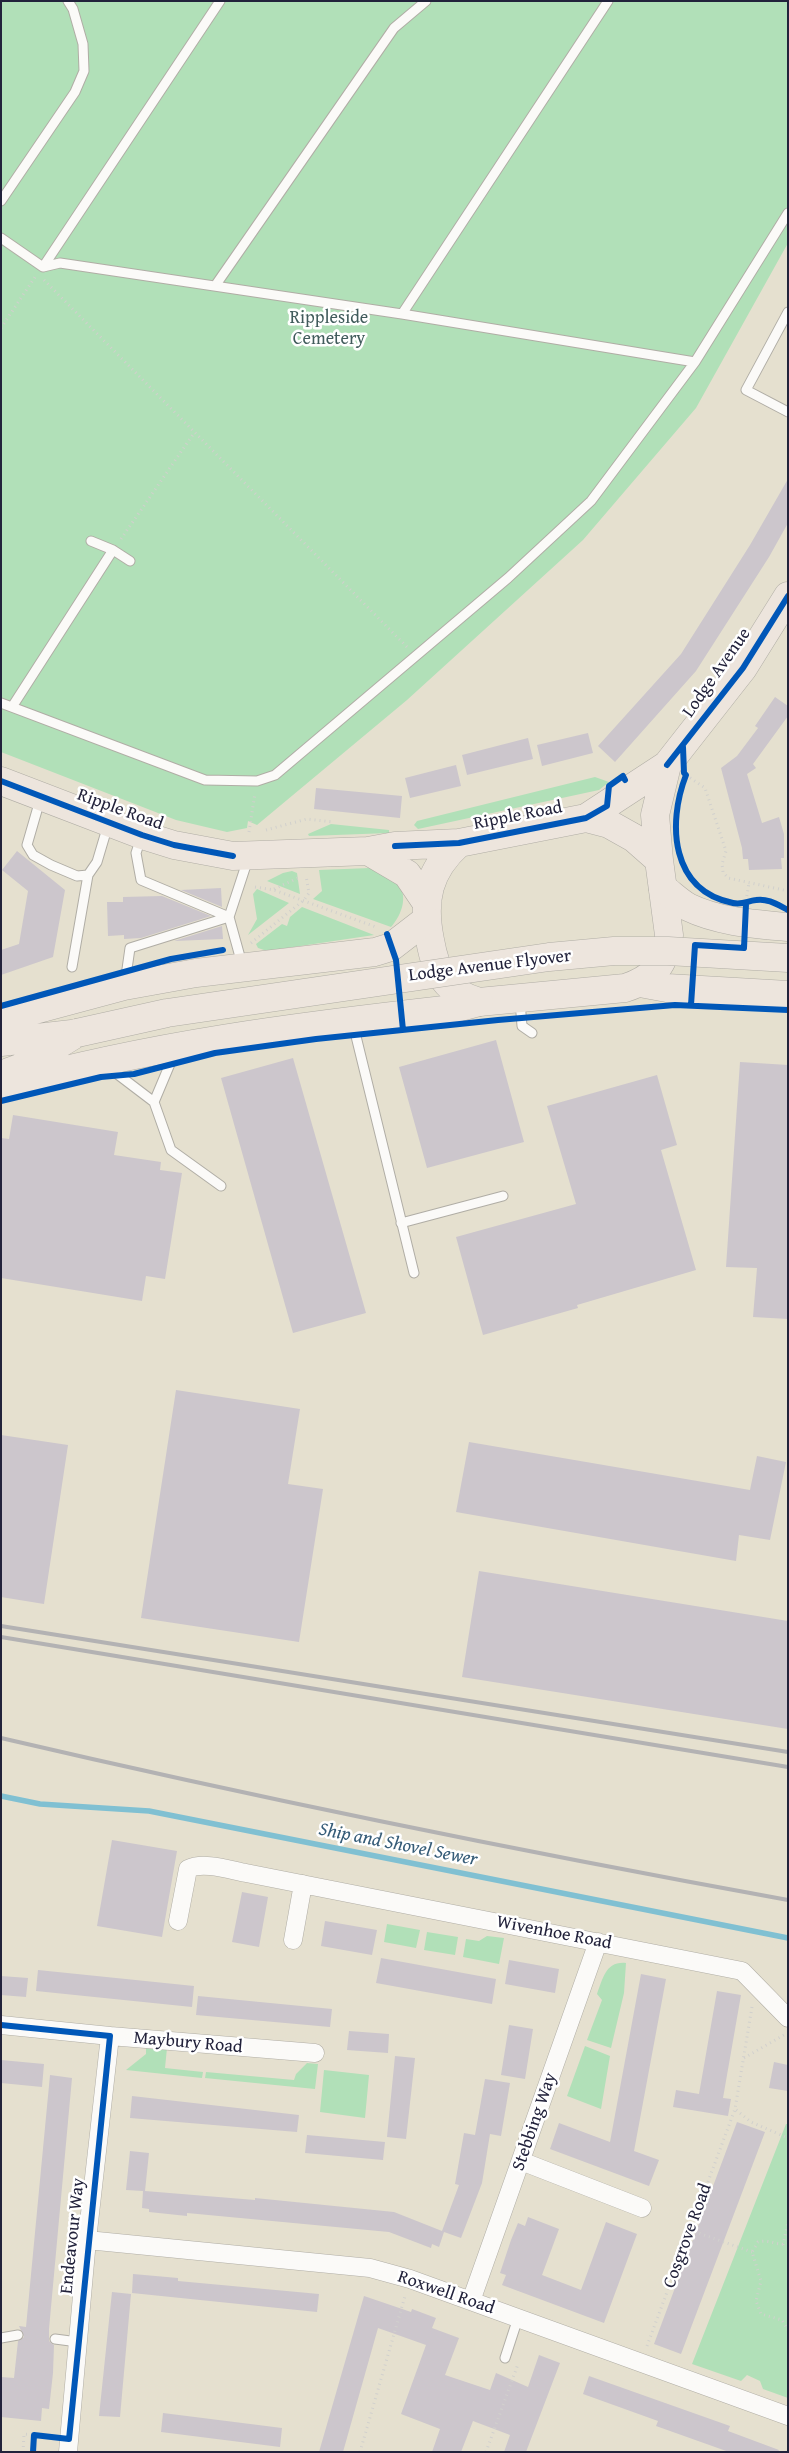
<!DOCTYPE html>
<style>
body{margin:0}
#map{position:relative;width:789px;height:2453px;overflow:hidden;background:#e5e0cf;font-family:"Gentium Book Plus",serif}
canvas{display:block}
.frame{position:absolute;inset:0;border:2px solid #22223b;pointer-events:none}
</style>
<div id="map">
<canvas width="789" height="2453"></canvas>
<div class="frame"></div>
</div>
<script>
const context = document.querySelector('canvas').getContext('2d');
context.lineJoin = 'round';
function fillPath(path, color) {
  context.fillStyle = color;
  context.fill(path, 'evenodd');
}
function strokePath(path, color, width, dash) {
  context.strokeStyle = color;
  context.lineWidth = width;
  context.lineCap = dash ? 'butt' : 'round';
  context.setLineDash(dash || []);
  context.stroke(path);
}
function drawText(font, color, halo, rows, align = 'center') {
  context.font = font + ' "Gentium Book Plus",serif';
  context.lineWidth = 5;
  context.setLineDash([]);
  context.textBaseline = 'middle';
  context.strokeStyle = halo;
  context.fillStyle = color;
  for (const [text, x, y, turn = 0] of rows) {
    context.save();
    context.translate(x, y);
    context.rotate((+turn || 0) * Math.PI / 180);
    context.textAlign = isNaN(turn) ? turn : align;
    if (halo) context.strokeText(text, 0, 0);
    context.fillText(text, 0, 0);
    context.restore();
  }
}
fillPath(new Path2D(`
 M1,1H788V243L696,408L583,540L407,700L257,825L248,821L247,828L227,832L176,820L1,752Z
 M595,777L609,782L599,790L418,829L414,825L417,821Z
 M331,824L389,830V833L309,836L308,834Z
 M370,868C377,872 388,875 395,881C410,893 402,915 391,927L313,899L322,891L319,870Z
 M292,871L297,873L300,894L267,881L283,873Z
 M257,889L289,903L248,935L257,919L253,894Z
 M302,907L374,935L267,951L258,948L256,944L282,924L287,926L290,917Z
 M387,1924L420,1930L416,1948L384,1942Z
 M427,1932L458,1937L455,1955L424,1950Z
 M487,1936L504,1938L499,1964L463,1957L466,1939L479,1941Z
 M626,1963L624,1993L611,2048L587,2040L602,2000L597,1994C603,1978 606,1961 626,1963Z
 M146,2046L167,2048L165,2068L203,2072L202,2078L126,2070L146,2054Z
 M585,2046L610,2056L601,2109L567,2096Z
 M307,2063L318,2064L315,2089L205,2078L206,2072L294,2080L296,2074Z
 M324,2070L369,2075L365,2118L320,2112Z
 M786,2124H788V2398L763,2389L760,2381L747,2375L741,2381L692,2364Z`), '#b1e0b8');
strokePath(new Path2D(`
 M1,1796L40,1804L149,1811L788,1938`), '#80c0d2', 5.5);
fillPath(new Path2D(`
 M788,479V523L769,557L696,671L615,762L598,746L681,654L750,545Z
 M775,697L788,706V716L753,764L756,768L747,774L762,823L779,817L784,834V858H781L782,869L749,870L748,859H743L742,848L721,768L737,756L758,728L755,726Z
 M588,733L593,753L542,766L537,745Z
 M528,738L533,759L467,775L462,755Z
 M456,765L461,786L410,798L405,778Z
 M316,788L402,796L400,818L314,809Z
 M17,851L65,890L53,957L1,975V950L19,944L28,891L2,870Z
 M221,888L222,907L181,890Z
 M162,896L211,916L141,938L124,939V935L108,936L107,902H123V897Z
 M222,926L223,939L174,941Z
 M496,1040L524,1142L427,1168L399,1067Z
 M293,1058L366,1313L293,1333L221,1078Z
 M740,1062L788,1065V1319L753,1317L757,1268L726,1267Z
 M657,1075L677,1145L661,1150L696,1270L577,1305L578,1308L483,1335L456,1237L576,1204L547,1106Z
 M13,1115L118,1132L114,1155L161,1162L160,1170L182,1173L165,1279L146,1276L142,1301L1,1278V1138L9,1139Z
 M176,1390L300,1409L288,1484L323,1489L299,1642L141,1618Z
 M1,1435L68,1445L44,1604L1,1597Z
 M469,1442L750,1490L757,1456L786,1462L770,1540L739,1535L736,1561L456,1512Z
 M479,1571L788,1621V1729L462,1677Z
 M112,1840L177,1851L162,1937L97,1926Z
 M242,1892L268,1897L259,1947L232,1942Z
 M325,1921L377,1930L372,1955L321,1946Z
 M381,1958L496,1979L492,2004L376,1983Z
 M509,1960L559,1969L555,1993L505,1984Z
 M38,1970L194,1986L192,2007L36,1991Z
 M641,1974L666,1979L634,2151L659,2160L649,2186L550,2149L559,2123L610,2142Z
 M1,1976L28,1978L26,1997L1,1995Z
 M717,1991L741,1995L723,2098L731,2099L728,2116L673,2107L676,2090L699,2094Z
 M198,1996L332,2009L330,2027L196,2015Z
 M509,2025L533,2029L525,2079L501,2075Z
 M349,2031L389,2034L388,2053L347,2050Z
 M395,2056L415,2058L406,2139L387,2137Z
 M1,2060L44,2064L42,2087L1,2083Z
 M774,2062L788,2065V2091L769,2088Z
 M50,2075L72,2078L49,2329V2341L54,2345L53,2373L49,2409L42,2408L41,2421L1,2417V2377L14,2378L18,2341L24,2337L19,2326L26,2327Z
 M485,2079L510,2083L501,2136L490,2134L482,2183L461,2238L444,2232L439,2247L432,2244L431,2248L389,2232L187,2213V2216L149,2212V2209L142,2208L143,2191L126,2190L130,2151L149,2153L145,2191L255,2200V2198L394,2212L442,2231L459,2185L455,2184L464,2133L475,2135Z
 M132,2096L299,2115L297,2132L130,2118Z
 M737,2122L765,2132L681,2354L654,2344Z
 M307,2135L385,2142L383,2160L305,2153Z
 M528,2217L559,2229L542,2275L581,2290L606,2222L637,2234L604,2323L502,2285L506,2275L500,2273L511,2240L518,2223L525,2226Z
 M133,2274L178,2278V2281L319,2294L317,2312L132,2293Z
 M112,2292L131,2294L120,2417L99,2416Z
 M364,2296L411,2312L412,2309L436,2318L432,2328L459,2338L445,2375L490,2390L496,2373L528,2387L539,2355L560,2363L526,2452H504L510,2435L473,2421L461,2452H432L440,2429L401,2414L426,2345L378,2328L343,2452H319Z
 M589,2376L730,2426L728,2431L779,2450L778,2452H729L656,2426L658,2421L583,2394Z
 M163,2413L282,2428L280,2447L161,2432Z`), '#ccc6cc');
const lane = new Path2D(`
 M1,201L75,92L84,71L83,44L73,9L68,1
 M1,238L43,267L60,263L402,314L695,362
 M43,267L220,1
 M215,286L394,28L426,1
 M788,312L746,390L788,412
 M402,314L608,1
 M91,541L113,550L130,561
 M1,703L205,780L257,781L275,775L508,578L591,501L695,362L788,213
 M12,707L113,550
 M40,800L27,845L33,855L51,865L77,876L88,875L97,862L108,825
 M141,838L136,853L141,880L229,917
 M242,964L229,917L248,859
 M72,967L88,875
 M125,983L130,948L229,917
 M520,1001L522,1026L532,1033
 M353,1024L414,1273
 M108,1067L154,1102L175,1052
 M154,1102L171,1150L221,1186
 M401,1223L503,1196
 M1,2338L18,2335
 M55,2339L78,2342
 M505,2358L518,2318`);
const street = new Path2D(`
 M178,1921L188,1869C203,1861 230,1870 246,1873L742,1971L788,2018
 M293,1940L303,1884
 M1,2025L110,2036L315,2053
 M521,2161L642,2208
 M87,2240L370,2268L410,2279L788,2416
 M471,2301L598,1942
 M68,2452L87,2240L110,2036`);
const primary = new Path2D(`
 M1,781L142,835L174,845L233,856L368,851L395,846L459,843L586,818L609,824L634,838L659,860
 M586,818L667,765L743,668L788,596
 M459,843C428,871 422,900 430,940C436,974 446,992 479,1002L625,988C653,979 665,965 669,935L659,860L655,815L667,765
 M368,851L407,874L426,902`);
const highway = new Path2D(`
 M663,888C671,894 679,902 688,907C719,922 754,924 788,927
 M640,983L667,988L788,995
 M1,1019L124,986L196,973L375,952L391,947L426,920
 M1,1042L72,1034
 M9,1072L20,1068L77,1033
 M1,1087C149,1045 301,1026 453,1009L479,1002`);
strokePath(lane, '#b0ada5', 11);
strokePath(street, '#b0ada5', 19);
strokePath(primary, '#b0ada5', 29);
strokePath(highway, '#b0ada5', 29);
strokePath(new Path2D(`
 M44,280L407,647
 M1,328L35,277
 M121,539L194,433
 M686,775L705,788L726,851L722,864L723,872L728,878L788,891
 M266,830L307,819L333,822
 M249,832L255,793
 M255,887L274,890L376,927
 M274,889L298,878
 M746,901L749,883
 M251,943L304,900L309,893L306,876
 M752,2007L735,2109L751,2122L788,2138
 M744,2058L784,2035
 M690,2230L752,2252
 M788,2244C777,2246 770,2239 758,2242L752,2252L761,2281L756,2301L761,2314L782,2320L788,2330
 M783,2245L788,2222
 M647,2346L735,2109
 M23,2452L24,2434L34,2435
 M360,2452L405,2296
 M486,2452L518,2364`), '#d1d0cd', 3, [1, 4]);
strokePath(lane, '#fbfaf8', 9);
strokePath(street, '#fbfaf8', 18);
strokePath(primary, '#ede5dd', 28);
strokePath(highway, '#ede5dd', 28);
strokePath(new Path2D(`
 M1,1626L788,1752
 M1,1637L788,1767
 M1,1738C262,1799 524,1852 788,1900`), '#b3b2b3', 4);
const highwayBridge = new Path2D(`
 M77,1033L167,1013L549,957L614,951H668L788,958`);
strokePath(highwayBridge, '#b0ada5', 29, []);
strokePath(highwayBridge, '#ede5dd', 28);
strokePath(new Path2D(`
 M683,747L684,773L686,775C667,824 671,891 733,903C743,905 747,901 756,900C768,898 778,905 788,910
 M667,765L743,668L788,596
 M1,781L142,835L174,845L233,856
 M395,846L459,843L586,818L607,806L609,786L623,776L625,780
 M387,934L396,960L403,1030
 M691,1005L695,945L744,948L746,904
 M1,1006L171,959L223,950
 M1,1101L101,1077L134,1074L215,1053L316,1039L498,1020L675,1005L788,1010
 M1,2025L110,2036L69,2439L34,2435L33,2452`), '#0057b8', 6);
drawText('18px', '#405b5b', '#fff', [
 ["Rippleside",329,318],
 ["Cemetery",329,339]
]);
drawText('18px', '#22223b', '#fff', [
 ["Lodge Avenue",717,673,-55],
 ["Ripple Road",120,810,20],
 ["Ripple Road",518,816,-11],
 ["Lodge Avenue Flyover",490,966,-7],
 ["Wivenhoe Road",554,1933,11],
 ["Maybury Road",188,2043,5],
 ["Stebbing Way",535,2122,-71],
 ["Endeavour Way",73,2236,-84],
 ["Cosgrove Road",688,2236,-70],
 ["Roxwell Road",446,2293,19]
]);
drawText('italic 19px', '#365c78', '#fff', [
 ["Ship and Shovel Sewer",398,1845,11]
]);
</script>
